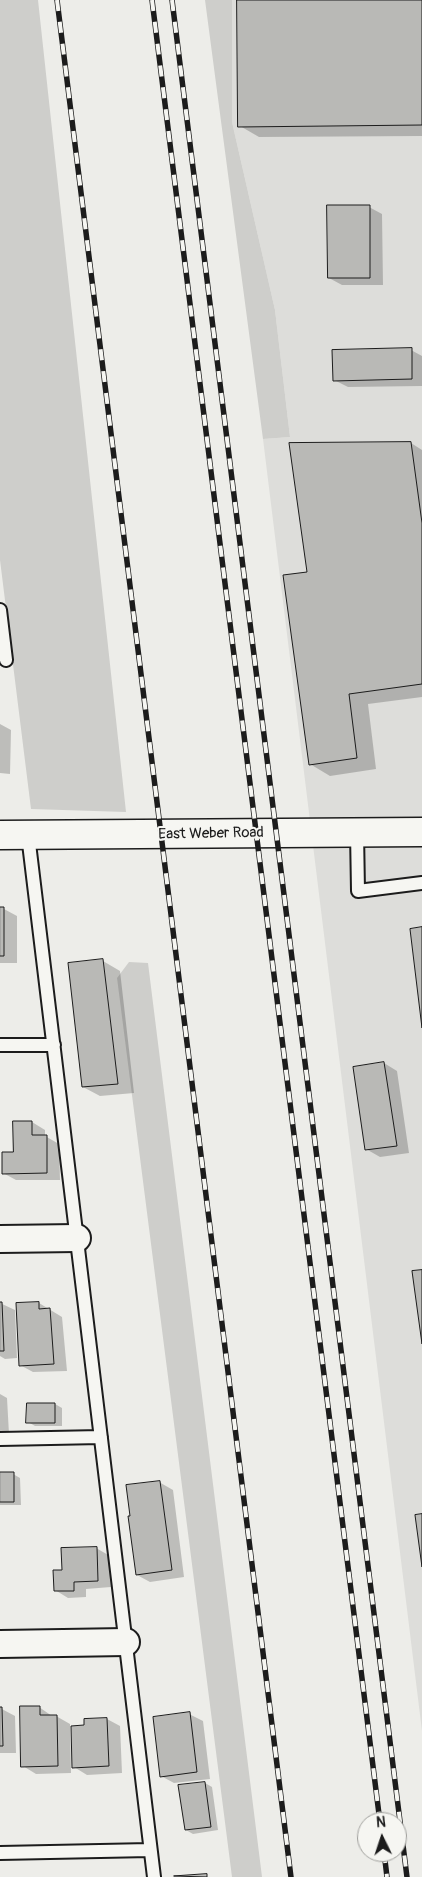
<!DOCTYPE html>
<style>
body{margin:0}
#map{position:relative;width:422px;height:1877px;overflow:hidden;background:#edede9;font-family:Pangolin,sans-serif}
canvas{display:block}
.north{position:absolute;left:357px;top:1812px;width:50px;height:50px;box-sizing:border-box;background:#f6f6f2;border:1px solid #9f9f9c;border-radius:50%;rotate:356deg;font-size:14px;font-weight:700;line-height:20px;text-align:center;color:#1c1c1c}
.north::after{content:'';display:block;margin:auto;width:18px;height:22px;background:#1c1c1c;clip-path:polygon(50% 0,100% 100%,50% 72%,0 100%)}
</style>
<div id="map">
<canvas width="422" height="1877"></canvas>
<div class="north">N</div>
</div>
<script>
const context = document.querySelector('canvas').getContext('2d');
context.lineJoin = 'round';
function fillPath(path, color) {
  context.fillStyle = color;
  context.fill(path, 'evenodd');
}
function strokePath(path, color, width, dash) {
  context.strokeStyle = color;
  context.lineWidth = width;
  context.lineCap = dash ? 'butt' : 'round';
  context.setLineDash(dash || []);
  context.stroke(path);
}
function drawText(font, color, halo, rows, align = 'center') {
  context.font = font + ' Pangolin,sans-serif';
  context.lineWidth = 4;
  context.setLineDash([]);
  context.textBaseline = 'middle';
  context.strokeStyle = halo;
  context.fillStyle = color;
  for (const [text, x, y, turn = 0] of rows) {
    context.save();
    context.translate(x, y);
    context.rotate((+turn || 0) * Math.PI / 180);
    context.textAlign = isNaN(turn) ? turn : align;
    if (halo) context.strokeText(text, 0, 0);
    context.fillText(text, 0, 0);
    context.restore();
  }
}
fillPath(new Path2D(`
 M232,0H422V1731L263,439L290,437L275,310L232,122Z`), '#ddddda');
fillPath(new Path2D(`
 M0,0H38L126,812L31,809L0,560Z
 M205,0H232V122L275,310L290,437L263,439Z
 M129,962L148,963L262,1877H232L117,978Z`), '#cececb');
fillPath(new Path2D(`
 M238,0H422V136L259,137L240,126Z
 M369,207L382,214L383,285H342L329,278Z
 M411,350L422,356V386L348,387L334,380Z
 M411,443L422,450V697L368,704L376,769L330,776L310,764L308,573Z
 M0,724L11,730L10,774L0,773Z
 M0,909H4L17,916V963H0Z
 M103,961L120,971L134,1093L100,1096L83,1087L70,964Z
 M384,1063L397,1071L409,1153L380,1157L366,1149Z
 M32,1122L45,1130V1136L59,1144L60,1180H16L3,1173Z
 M0,1303L15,1310L17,1358L5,1359L0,1356Z
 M39,1303L62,1317L67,1371L33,1372L20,1365Z
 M0,1394L7,1398L9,1434H0Z
 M28,1404H55L62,1408V1426H35L28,1422Z
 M0,1474H13L20,1478L21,1505H0Z
 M159,1482L173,1490L184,1577L150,1582L137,1575Z
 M96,1548L110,1556L111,1587L86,1589V1597L68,1598L55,1590L64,1571Z
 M39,1707L52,1716H56L70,1724L71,1773L36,1774L23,1766Z
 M0,1708L15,1716L16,1753H0Z
 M189,1714L203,1721L210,1779L174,1783L161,1776Z
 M107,1719L120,1726L122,1773L87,1775L74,1767L85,1727Z
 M205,1783L212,1787L218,1830L193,1834L186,1830Z`), '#0003');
const building = new Path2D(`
 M237,0H422V125L238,127Z
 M327,205H370V278H328Z
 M412,348V379L333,381L332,350Z
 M411,442L422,523V684L349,694L357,758L309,765L283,575L307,572L289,443Z
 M0,907H4V956H0Z
 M422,927V1028L410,929Z
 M103,959L118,1084L82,1087L68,963Z
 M384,1062L397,1146L365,1150L353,1067Z
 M13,1121H32V1135H47V1173L2,1174V1152H13Z
 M422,1270V1344L412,1271Z
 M0,1302H2L4,1351H0Z
 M39,1302V1309L50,1308L54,1364L19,1366L16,1303Z
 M27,1403H55V1423H26Z
 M0,1472H14V1502H0Z
 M160,1481L172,1570L136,1575L128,1516H130L126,1485Z
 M422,1514V1567L415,1515Z
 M97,1547L98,1581L74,1582V1591H54L53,1570H62L61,1548Z
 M20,1706H40V1715H57L58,1766L21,1767Z
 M0,1707H2L3,1746H0Z
 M190,1712L197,1772L160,1777L153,1717Z
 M107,1718L109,1766L72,1768L71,1726L84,1725V1719Z
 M205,1782L211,1827L185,1830L178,1785Z
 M207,1874V1877L174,1876Z`);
fillPath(building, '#b9b9b6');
strokePath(building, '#1c1c1c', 1);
const service = new Path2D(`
 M0,610L6,660
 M357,832L358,891L422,883
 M28,835L154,1877
 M0,1045H54
 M0,1439L101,1437
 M0,1853L150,1850`);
const minor = new Path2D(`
 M0,1239L77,1238
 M0,1644L126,1642`);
const tertiary = new Path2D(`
 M0,835L422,832`);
strokePath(service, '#1c1c1c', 16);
strokePath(minor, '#1c1c1c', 30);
strokePath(tertiary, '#1c1c1c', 31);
strokePath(service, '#f6f6f2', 12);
strokePath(minor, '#f6f6f2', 26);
strokePath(tertiary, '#f6f6f2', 28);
const rail = new Path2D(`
 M57,0L291,1877
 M152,0L380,1822
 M172,0L407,1877
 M384,1852L387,1877`);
strokePath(rail, '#1c1c1c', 5.5);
strokePath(rail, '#f6f6f2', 4, [11]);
drawText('15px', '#1c1c1c', '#f6f6f2', [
 ["East Weber Road",211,834,-1]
]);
</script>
